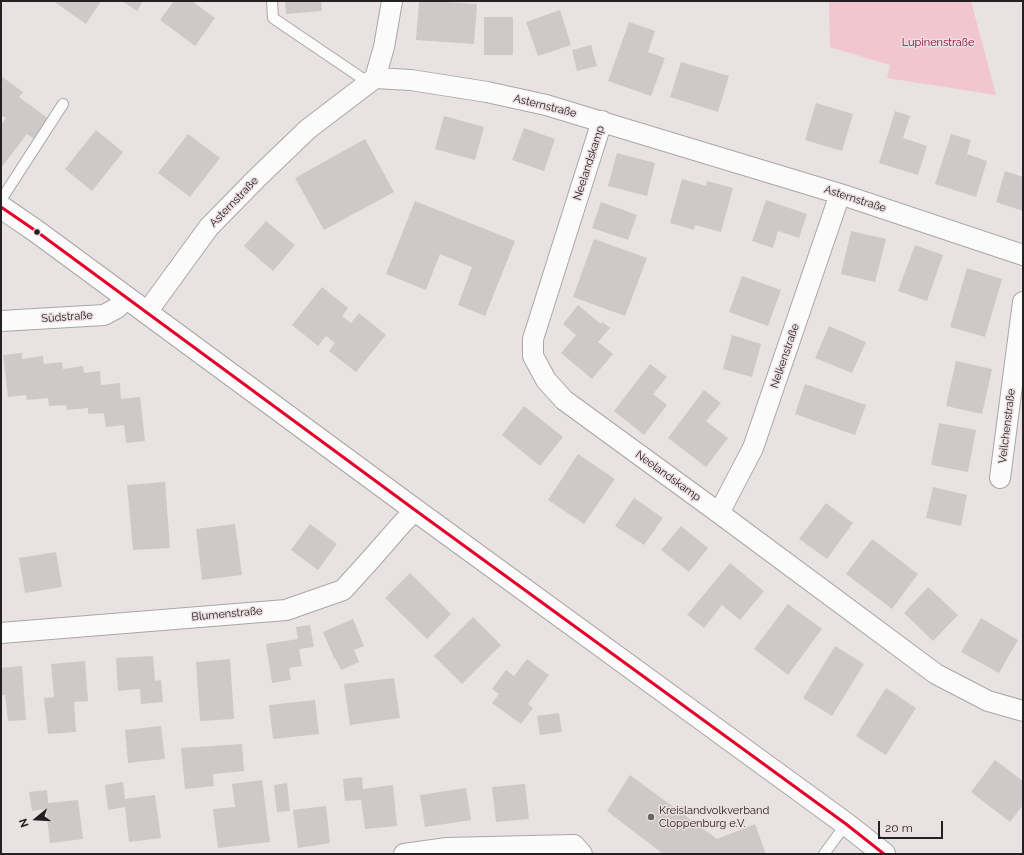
<!DOCTYPE html>
<meta charset="utf-8">
<style>
body{margin:0}
#map{position:relative;width:1024px;height:855px;overflow:hidden;background:#e9e2e3;font-family:Raleway,sans-serif}
canvas{display:block}
.frame{position:absolute;inset:0;border:2px solid #252021;pointer-events:none}
.north{position:absolute;left:16px;top:799px;width:40px;height:40px;-webkit-text-stroke:3px #ecdfe1;paint-order:stroke;rotate:252deg;font-size:11px;font-weight:700;line-height:16px;text-align:center;color:#252021}
.north::after{content:'';display:block;margin:auto;width:14px;height:18px;background:#252021;clip-path:polygon(50% 0,100% 100%,50% 72%,0 100%)}
.scale{position:absolute;left:878px;top:821px;width:65px;height:18px;box-sizing:border-box;border:2px solid #252021;border-top:0;padding-left:5px;font-size:12px;line-height:14px;white-space:nowrap;color:#252021;-webkit-text-stroke:3px #ecdfe1;paint-order:stroke}
</style>
<div id="map">
<canvas width="1024" height="855"></canvas>
<div class="frame"></div>
<div class="north">N</div>
<div class="scale">20 m</div>
</div>
<script>
const context = document.querySelector('canvas').getContext('2d');
context.lineJoin = 'round';
function fillPath(path, color) {
  context.fillStyle = color;
  context.fill(path, 'evenodd');
}
function strokePath(path, color, width, dash) {
  context.strokeStyle = color;
  context.lineWidth = width;
  context.lineCap = dash ? 'butt' : 'round';
  context.setLineDash(dash || []);
  context.stroke(path);
}
function drawText(font, color, halo, rows, align = 'center') {
  context.font = font + ' Raleway,sans-serif';
  context.lineWidth = 3;
  context.setLineDash([]);
  context.textBaseline = 'middle';
  context.strokeStyle = halo;
  context.fillStyle = color;
  for (const [text, x, y, turn = 0] of rows) {
    context.save();
    context.translate(x, y);
    context.rotate((+turn || 0) * Math.PI / 180);
    context.textAlign = isNaN(turn) ? turn : align;
    if (halo) context.strokeText(text, 0, 0);
    context.fillText(text, 0, 0);
    context.restore();
  }
}
fillPath(new Path2D(`
 M829,1H971L996,95L887,78L890,65L830,47Z`), '#f1c6ce');
fillPath(new Path2D(`
 M57,1H101L86,24L56,3Z
 M122,1H143L137,11Z
 M174,1H192L215,18L195,46L160,20Z
 M285,1H321L322,11L286,14Z
 M419,1H434L477,4L474,44L416,40Z
 M560,10L571,45L538,56L526,22Z
 M484,17H513V55H484Z
 M629,22L655,31L648,52L665,58L651,96L608,81Z
 M591,45L597,66L577,71L572,50Z
 M681,62L729,76L718,112L670,97Z
 M1,76L23,92L19,97L49,119L34,139L27,134L1,168V125L6,118L1,115Z
 M816,103L853,114L842,151L805,140Z
 M895,111L910,116L903,138L927,146L918,175L879,163Z
 M444,116L484,127L475,160L435,149Z
 M524,128L555,139L544,171L512,160Z
 M96,130L123,152L92,191L65,169Z
 M188,134L220,158L190,197L158,173Z
 M951,134L971,140L967,154L987,161L976,197L935,184Z
 M365,139L394,192L324,230L295,178Z
 M617,153L655,163L647,196L608,186Z
 M1005,171L1023,177V211L996,202Z
 M682,179L706,186L707,181L733,188L721,232L695,225L694,230L670,223Z
 M766,200L807,214L799,238L778,231L773,248L752,241Z
 M415,201L515,241L485,316L458,305L472,267L440,254L426,290L386,274Z
 M601,202L637,215L628,240L592,228Z
 M266,221L295,245L273,271L244,246Z
 M851,231L886,239L875,282L841,274Z
 M594,239L647,258L625,316L573,297Z
 M915,245L943,255L927,301L898,291Z
 M967,268L1002,279L985,337L950,327Z
 M742,276L781,290L768,326L729,312Z
 M322,287L348,308L342,316L351,323L359,313L386,335L356,372L329,351L335,343L326,336L318,346L292,325Z
 M578,305L601,324L602,322L610,328L598,342L613,354L592,379L561,353L576,335L563,324Z
 M829,326L866,342L852,373L815,358Z
 M732,335L761,344L752,377L723,369Z
 M22,353V359L43,356L44,364L62,362L63,369L83,366L84,373L100,371L101,385L120,383L121,399L140,397L145,441L126,443L124,425L106,427L104,413L88,414V408L67,410L66,405L49,406L48,398L27,400L26,395L8,397L3,355Z
 M956,361L992,369L982,414L946,406Z
 M650,364L667,377L653,394L667,405L644,435L614,411Z
 M805,384L866,405L855,435L795,414Z
 M704,390L721,403L706,421L728,438L706,467L668,438Z
 M524,406L563,437L540,466L502,435Z
 M939,423L976,430L968,472L931,465Z
 M578,454L615,479L584,524L548,500Z
 M165,482L170,548L133,550L127,485Z
 M933,487L967,495L961,526L926,518Z
 M634,498L663,518L644,545L615,526Z
 M826,503L853,523L827,559L799,539Z
 M235,524L242,575L202,580L196,529Z
 M310,524L337,544L318,570L291,550Z
 M681,526L708,548L689,572L661,550Z
 M872,539L918,574L892,609L846,574Z
 M56,552L62,587L25,593L19,558Z
 M730,563L764,591L740,620L722,605L704,628L687,615Z
 M410,573L451,614L427,639L385,598Z
 M928,587L958,615L933,641L904,613Z
 M788,604L822,629L788,675L754,649Z
 M473,617L501,645L462,684L434,656Z
 M981,618L1018,640L999,673L961,652Z
 M353,619L364,646L354,650L359,662L341,670L335,658H334L323,632Z
 M310,625L314,647L299,649L302,666L289,668L291,680L272,683L266,644L298,639L296,627Z
 M835,646L864,664L832,716L803,698Z
 M153,656L155,681L161,680L163,702L141,704L140,689L118,691L116,658Z
 M230,659L234,719L200,721L196,662Z
 M527,659L549,675L528,704L533,708L521,724L492,703L499,694L492,689L506,670L514,676Z
 M85,661L88,701L74,702L76,732L48,734L44,698L54,697L51,664Z
 M22,666L26,720L8,721L5,695H1V668Z
 M394,678L400,718L350,725L344,684Z
 M886,688L916,708L886,755L856,736Z
 M315,700L319,734L273,739L269,705Z
 M559,713L562,732L540,735L537,716Z
 M161,726L165,759L128,763L125,730Z
 M242,744L244,771L213,774L214,786L185,789L181,748Z
 M995,760L1023,781V805L1010,822L971,792Z
 M630,775L717,839L755,824L766,854H663L607,811Z
 M362,777L363,789L393,785L397,826L365,829L361,800L345,801L343,779Z
 M262,780L270,842L218,848L213,809L235,807L232,784Z
 M123,782L125,799L155,795L161,838L129,842L125,807L108,810L105,785Z
 M287,783L290,811L277,812L274,785Z
 M525,784L529,819L496,822L492,787Z
 M466,788L471,820L425,827L420,795Z
 M47,790L48,803L78,800L83,839L50,843L46,809L32,811L29,792Z
 M326,806L330,843L298,848L293,810Z`), '#cec8c9');
const lane = new Path2D(`
 M272,1L273,18L369,83
 M1,200L63,104
 M824,854L846,824`);
const street = new Path2D(`
 M375,78L384,47L392,1
 M602,121L533,339V356L546,380L564,400L719,513L936,674L988,701L1023,711
 M147,312L209,227L258,177L308,129L375,78L411,80L487,92L546,105L840,194L1023,255
 M1,321L104,315L117,308L127,298
 M1000,478L1023,302
 M719,513L753,448L840,194
 M1,633L286,610L343,590L372,558L399,527L415,510
 M404,854L447,848L574,845L582,854`);
const secondary = new Path2D(`
 M1,207L36,231L127,298L415,510L846,824L884,854`);
strokePath(lane, '#aba6a6', 12);
strokePath(street, '#aba6a6', 22);
strokePath(secondary, '#aba6a6', 24);
strokePath(lane, '#fcfbfb', 10);
strokePath(street, '#fcfbfb', 20);
strokePath(secondary, '#fcfbfb', 22);
strokePath(new Path2D(`
 M1,207L36,231L415,510L846,824L884,854`), '#e4002b', 3);
for (const [x, y, r, color] of [
 [37,232,3.5,"#252021"],
 [651,817,4,"#6a6465"]
]) {
  const dot = new Path2D();
  dot.arc(x, y, r, 0, 2 * Math.PI);
  context.fillStyle = color;
  context.fill(dot);
  strokePath(dot, '#ecdfe1', 1.5);
}
drawText('11px', '#83093a', '#ecdfe1', [
 ["Lupinenstraße",938,43]
]);
drawText('11px', '#252021', '#ecdfe1', [
 ["Asternstraße",545,106,14],
 ["Neelandskamp",589,163,-72],
 ["Asternstraße",855,199,18],
 ["Asternstraße",234,202,-46],
 ["Südstraße",67,317,-4],
 ["Nelkenstraße",785,356,-71],
 ["Veilchenstraße",1007,426,-83],
 ["Neelandskamp",668,476,36],
 ["Blumenstraße",227,614,-5]
]);
drawText('11px', '#252021', '#ecdfe1', [
 ["Kreislandvolkverband",659,811],
 ["Cloppenburg e.V.",659,824]
], 'left');
</script>
